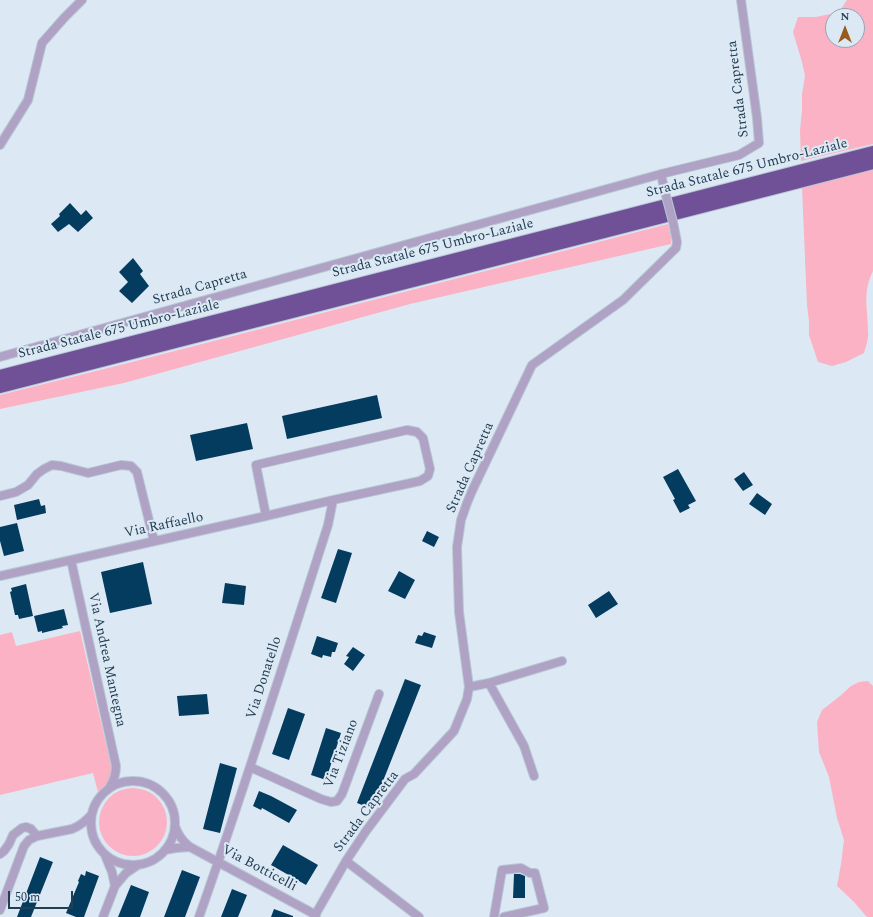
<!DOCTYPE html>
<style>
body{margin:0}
#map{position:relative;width:873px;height:917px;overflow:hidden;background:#dce9f4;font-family:Spectral,serif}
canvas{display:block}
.north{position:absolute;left:825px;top:8px;width:40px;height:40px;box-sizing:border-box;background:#dce9f4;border:1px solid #92a5b4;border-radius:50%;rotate:0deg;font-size:11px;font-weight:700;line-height:16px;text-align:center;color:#223e53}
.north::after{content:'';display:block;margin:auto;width:14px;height:18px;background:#975c1c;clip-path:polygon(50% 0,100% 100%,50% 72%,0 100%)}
.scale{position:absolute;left:8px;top:891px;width:65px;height:18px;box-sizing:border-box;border:2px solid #223e53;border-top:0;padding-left:5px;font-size:12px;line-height:14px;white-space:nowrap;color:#223e53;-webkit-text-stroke:3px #dce9f4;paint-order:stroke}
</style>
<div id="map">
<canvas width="873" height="917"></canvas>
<div class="north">N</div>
<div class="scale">50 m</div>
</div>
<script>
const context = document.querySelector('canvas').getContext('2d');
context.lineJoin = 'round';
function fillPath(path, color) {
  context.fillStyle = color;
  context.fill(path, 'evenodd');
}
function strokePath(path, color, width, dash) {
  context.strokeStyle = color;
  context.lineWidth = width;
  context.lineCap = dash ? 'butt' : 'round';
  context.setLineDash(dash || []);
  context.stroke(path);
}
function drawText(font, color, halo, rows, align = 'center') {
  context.font = font + ' Spectral,serif';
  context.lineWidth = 4;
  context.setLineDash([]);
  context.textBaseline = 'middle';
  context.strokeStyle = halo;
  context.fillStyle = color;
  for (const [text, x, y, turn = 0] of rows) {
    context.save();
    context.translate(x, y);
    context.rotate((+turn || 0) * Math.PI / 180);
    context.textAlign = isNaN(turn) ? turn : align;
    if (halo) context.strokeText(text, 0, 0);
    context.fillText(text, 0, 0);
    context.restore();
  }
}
fillPath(new Path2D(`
 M847,0H873V144L801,161L800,130L802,110V94L805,76L802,62L793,32L798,17H816L839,12ZM833,16H857V40H833Z
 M873,170V271C862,293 868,309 868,331C869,338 866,346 864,353L846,362L832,366L818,362L809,335V321L807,305L802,187Z
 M668,224L671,237V244L410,304L124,383L0,409V395L128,363Z
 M80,631L112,770C112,782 104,784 98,792L93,773L0,795V635L12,632L16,646Z
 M868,681L873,686V917H868L866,916L854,902L837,886L841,864L844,840L837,818L829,777L819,752L817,722L822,710L840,696L851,686L859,682Z
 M99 822a34 34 0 1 1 68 0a34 34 0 1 1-68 0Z`), '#fab2c4');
fillPath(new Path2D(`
 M70,203L81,215L86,210L93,218L78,232L69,224L58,232L51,224L60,216L59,214Z
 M133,258L143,271L140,274L149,286L132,303L119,291L128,282L119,272Z
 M377,395L382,418L287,439L282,416Z
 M247,423L253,449L196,461L190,435Z
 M678,469L696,501L688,505L690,508L680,513L673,500L675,499L663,477Z
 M744,472L753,485L743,491L734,479Z
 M757,493L772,504L765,515L749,504Z
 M39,499L41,506L45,505L46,513L17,520L14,505Z
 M17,523L24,551L4,556L0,541V527Z
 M427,531L439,537L434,547L422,541Z
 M338,549L352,553L336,603L321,598Z
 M143,562L152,604L110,613L101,572Z
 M399,571L415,580L405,599L388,591Z
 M225,583L246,586L244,605L222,603Z
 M26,584L33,616L19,619L18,615H15L10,592L12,591L11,588Z
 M609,591L618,604L596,618L588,605Z
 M64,609L68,625L62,626L63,628L42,633V631L38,632L34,616Z
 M424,632L436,636L432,648L415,643L418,635L422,636Z
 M317,636L338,643L335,652H332L331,657L323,655L322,658L311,654Z
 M353,647L365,655L353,671L344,664L349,657L346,656Z
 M405,679L421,685L372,809L357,803Z
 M207,694L209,714L179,716L177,696Z
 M288,708L305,714L289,760L272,754Z
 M326,728L341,733L326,780L311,775Z
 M220,763L237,768L220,833L203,829Z
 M259,791L271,796L297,810L289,823L262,808L261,810L253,806Z
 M283,845L318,865L306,885L271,865Z
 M40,857L53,862L31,917H17Z
 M182,870L200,877L185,917H164Z
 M86,871L99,876L84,917H76L66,913L79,882L78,881L81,874L85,876Z
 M514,874H520L525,876V898H513Z
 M131,885L149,892L140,917H118Z
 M232,889L247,895L238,917H221Z
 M274,909L293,916V917H271Z`), '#043c5f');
const street = new Path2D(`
 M0,145L28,100L42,43L64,18L82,0
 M664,188L661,174L739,155L759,143L757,118L741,0
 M0,357L227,294L661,174
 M0,496L16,492L28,485L37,474L44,469L52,465L61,466L88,473L121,465L131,466L137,472L154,541
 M71,560L116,766C116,775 114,781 109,788
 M0,576L266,516L333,500L420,481L428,476L430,469L423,438L417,432L407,430L256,465L266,516
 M489,683L524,746L534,776
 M469,687L489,683L562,661
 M250,767L321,799L331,802L337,801L342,794L379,694
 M91 823a42 42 0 1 1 84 0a42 42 0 1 1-84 0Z
 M175,826C178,835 182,841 190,847L316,915
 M165,850L176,848L190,847
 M0,854L4,851L9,844L13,835L22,828L26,827L31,829L37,836
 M105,855L112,872L115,886
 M346,861L419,917
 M0,910L24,846L29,840L37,836L72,829C80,826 86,821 92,814
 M103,917L115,886L126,873L138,865
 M199,917C245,787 286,656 328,525L333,500
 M314,917L346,861L366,831L405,779L414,774L454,731L467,699L469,687L459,612L457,547L461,520L467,503L472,491L532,365L623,300L676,248L677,242L673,222
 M494,917L502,870L521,868L530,873H535L544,908L504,917`);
const highway = new Path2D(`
 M0,376L873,152
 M0,387L873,163`);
strokePath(street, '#b7c7d4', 10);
strokePath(highway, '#b7c7d4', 14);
strokePath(street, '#afa2c4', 8);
strokePath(highway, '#705097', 12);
const streetBridge = new Path2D(`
 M664,188L673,222`);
strokePath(streetBridge, '#b7c7d4', 10, []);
strokePath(streetBridge, '#afa2c4', 8);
drawText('14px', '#223e53', '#dce9f4', [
 ["Strada Capretta",739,89,-97],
 ["Strada Statale 675 Umbro-Laziale",747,169,-14],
 ["Strada Statale 675 Umbro-Laziale",433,249,-14],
 ["Strada Capretta",200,288,-16],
 ["Strada Statale 675 Umbro-Laziale",119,330,-14],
 ["Strada Capretta",471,468,-66],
 ["Via Raffaello",164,526,-12],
 ["Via Andrea Mantegna",106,660,78],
 ["Via Donatello",265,678,-72],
 ["Via Tiziano",342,754,-69],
 ["Strada Capretta",367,812,-53],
 ["Via Botticelli",259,869,28]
]);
</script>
